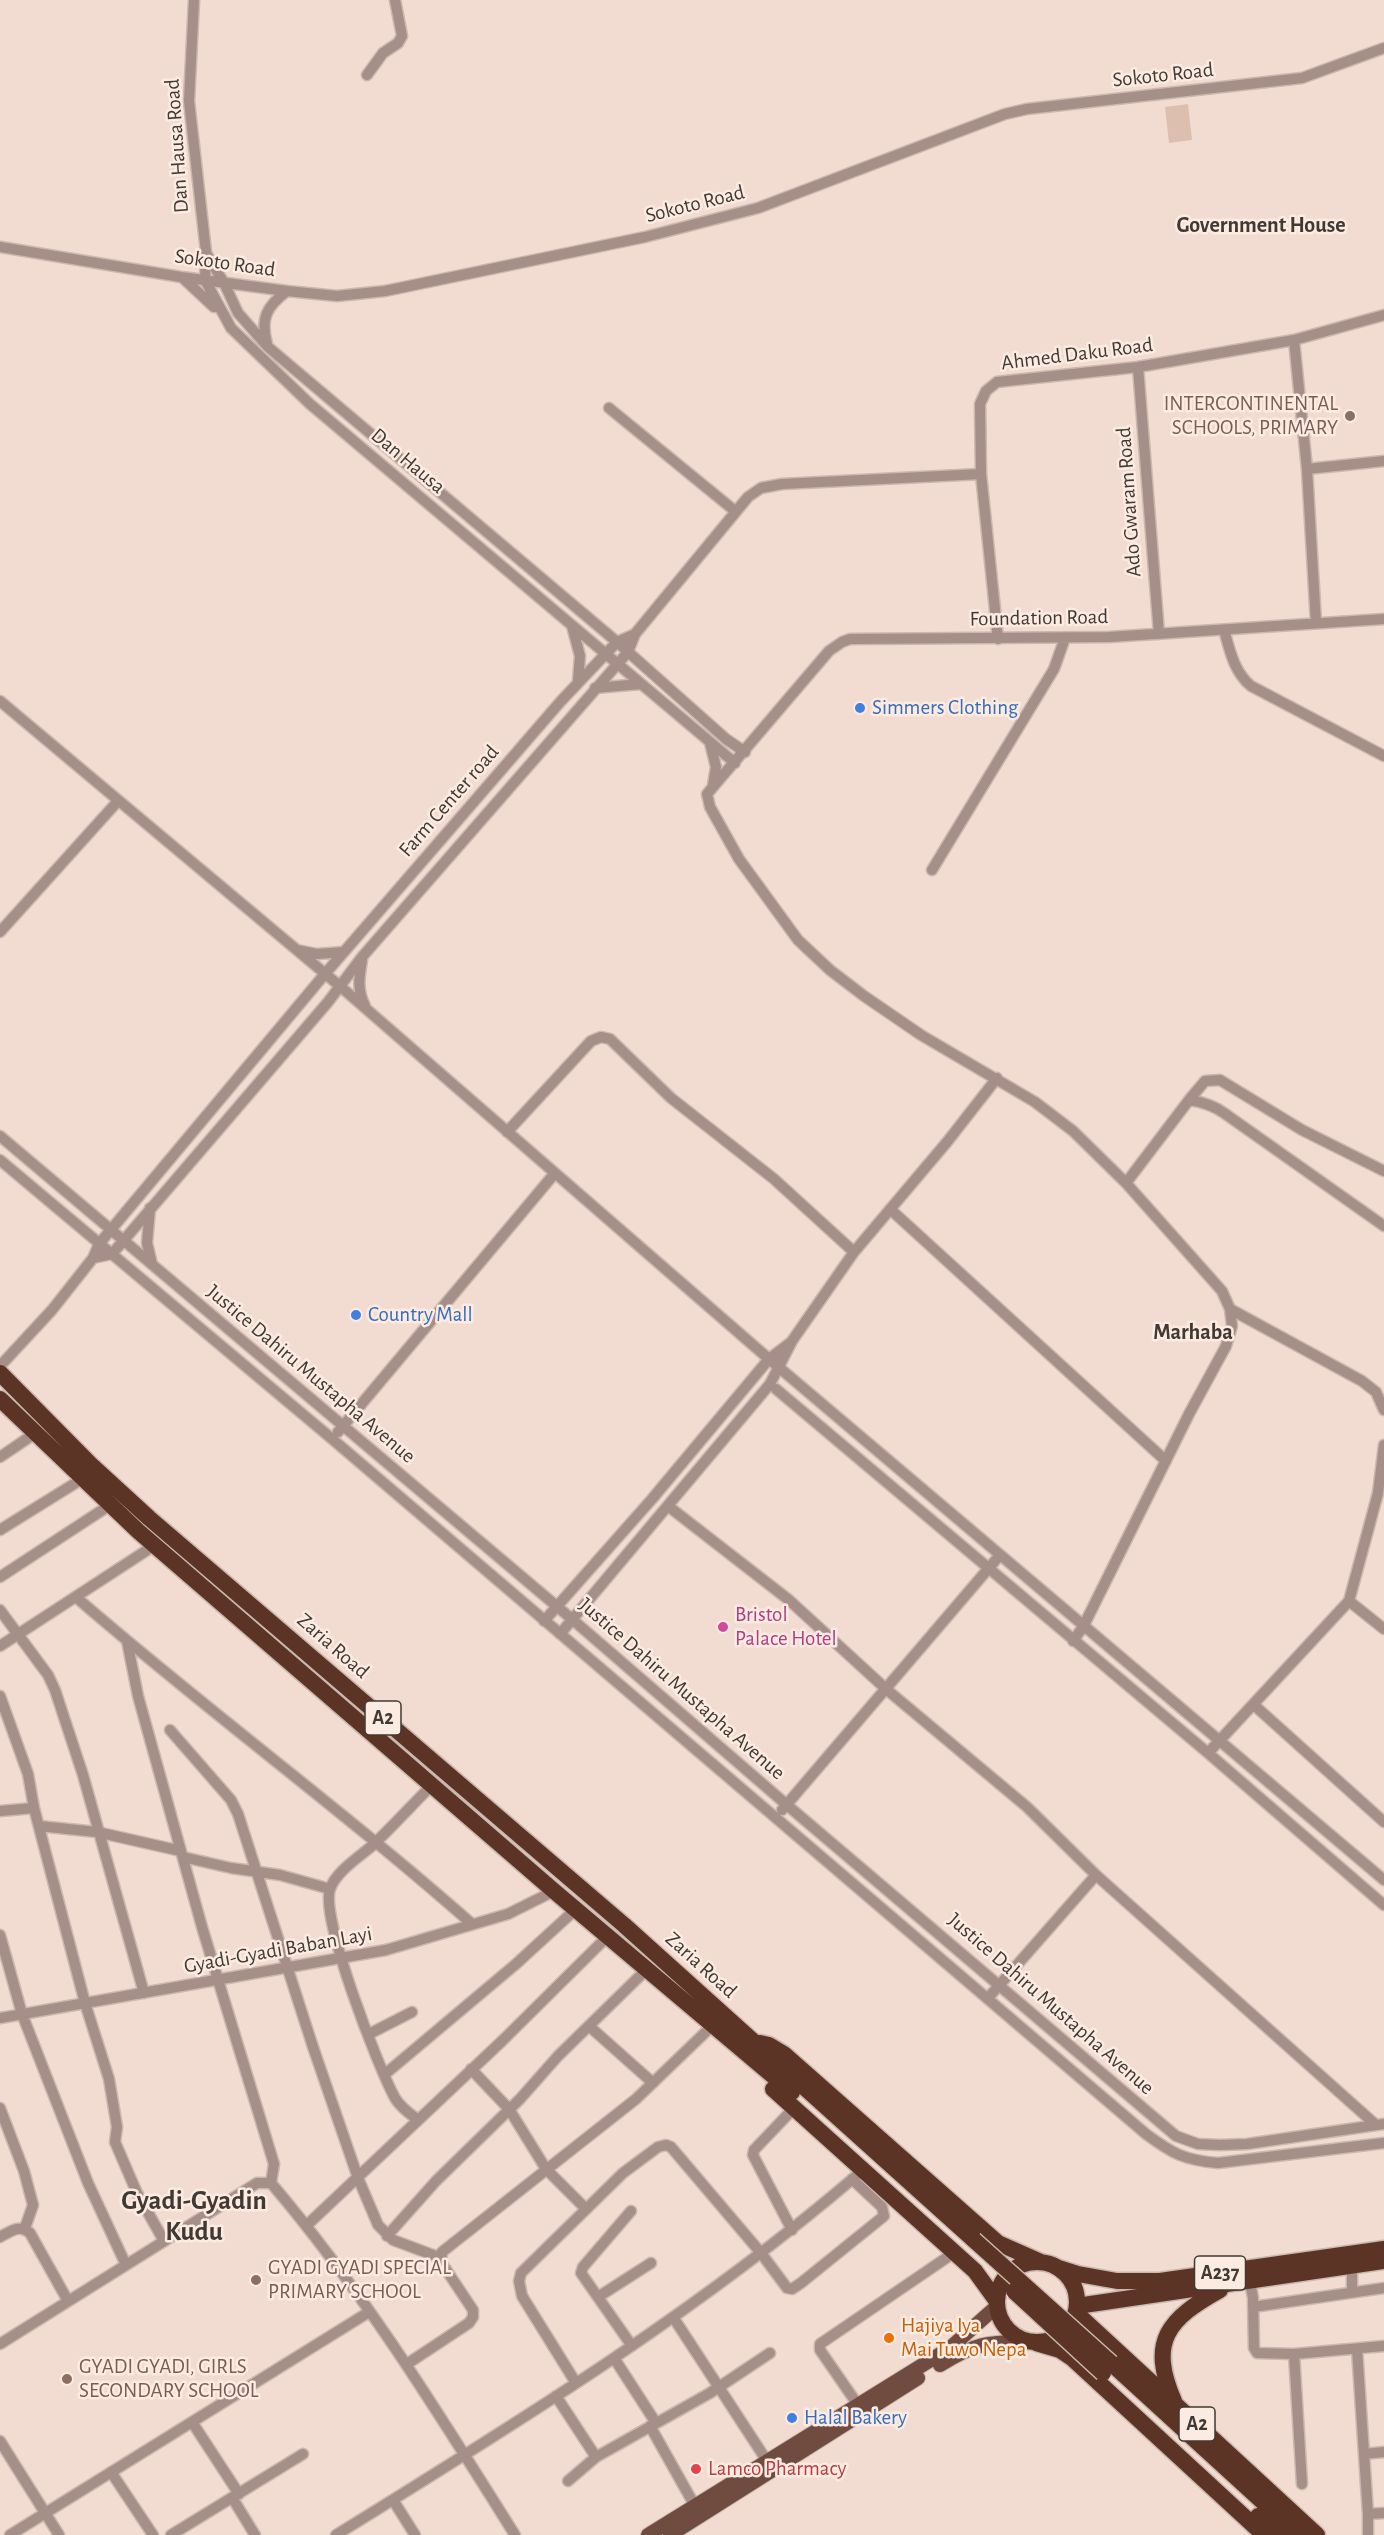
<!DOCTYPE html>
<style>
body{margin:0}
canvas{display:block;background:#f2dcd1}
</style>
<canvas width="1384" height="2535"></canvas>
<script>
const context = document.querySelector('canvas').getContext('2d');
context.lineJoin = 'round';
function fillPath(path, color) {
  context.fillStyle = color;
  context.fill(path, 'evenodd');
}
function strokePath(path, color, width, dash) {
  context.strokeStyle = color;
  context.lineWidth = width;
  context.lineCap = dash ? 'butt' : 'round';
  context.setLineDash(dash || []);
  context.stroke(path);
}
function drawText(font, color, halo, rows, align = 'center') {
  context.font = font + ' "Alegreya Sans",sans-serif';
  context.lineWidth = 5;
  context.setLineDash([]);
  context.textBaseline = 'middle';
  context.strokeStyle = halo;
  context.fillStyle = color;
  for (const [text, x, y, turn = 0] of rows) {
    context.save();
    context.translate(x, y);
    context.rotate((+turn || 0) * Math.PI / 180);
    context.textAlign = isNaN(turn) ? turn : align;
    if (halo) context.strokeText(text, 0, 0);
    context.fillText(text, 0, 0);
    context.restore();
  }
}
fillPath(new Path2D(`
 M1188,104L1192,140L1169,143L1165,107Z`), '#ddbfaf');
const minor = new Path2D(`
 M194,0L189,101L206,252L205,280L231,328L310,404L735,763
 M367,75L383,53L398,43L402,36L395,0
 M0,247L181,277L287,291L337,296L385,291L645,237L758,208L1005,114L1027,109L1302,78L1384,48
 M206,253L224,283L238,313L268,347L617,642L726,739L745,752
 M184,279L214,307
 M1294,340L1307,469L1316,623
 M267,344C260,318 267,306 287,291
 M1138,367L1159,634
 M609,408L735,511
 M1307,469L1384,461
 M572,626L580,656L578,681
 M1224,630C1230,651 1234,672 1251,686L1384,756
 M635,634L617,642L561,701L324,975L99,1244L93,1258L112,1254L328,1002L362,957L628,652L635,634L748,497L761,488L782,484L981,474
 M998,639L981,474L980,404L986,391L997,382L1138,367L1294,340L1384,315
 M595,688L641,684
 M0,701L341,987L769,1359L1384,1880
 M710,743L716,767L713,785
 M932,870L1054,669L1065,638
 M0,932L118,801
 M297,950L317,954L344,952
 M362,960C359,978 357,990 365,1006
 M1189,1100L1205,1081L1220,1080L1302,1130L1384,1171
 M507,1132L591,1041L601,1037L610,1039L671,1098L774,1179L854,1252
 M0,1136L573,1620L787,1805L1176,2136L1198,2144L1220,2145L1247,2144L1384,2124
 M0,1160L331,1438L1146,2134C1173,2154 1184,2160 1218,2163L1384,2143
 M1126,1183L1189,1100C1203,1102 1213,1105 1224,1113L1384,1226
 M150,1208L147,1243L152,1264
 M890,1209L1166,1461
 M1230,1309L1362,1381L1376,1392L1384,1410
 M0,1366L52,1310L93,1258
 M776,1389L1208,1753L1384,1905
 M338,1432L555,1173
 M0,1457L34,1434
 M668,1506L789,1600L886,1689L1027,1807L1096,1875
 M0,1530L82,1479
 M0,1577L110,1505
 M77,1598C206,1710 344,1811 472,1924
 M1349,1601L1378,1493L1384,1445
 M0,1610L48,1675L55,1690L83,1775L144,1993
 M544,1621L652,1499L769,1359L790,1343
 M560,1634L770,1384L792,1341L854,1252L947,1142L997,1078
 M127,1641L138,1696L202,1927L274,2164L271,2183
 M1073,1641L1083,1627L1189,1414L1226,1346L1232,1326L1230,1309L1222,1291L1126,1183L1073,1131L1035,1102L921,1035L864,996L830,970L798,940L739,859L710,807L707,794L829,651L842,642L850,639L1109,637L1384,619
 M0,1646L155,1545
 M0,1696L28,1774L34,1808L85,2003L109,2079L117,2127L115,2142L137,2193L164,2241
 M1254,1705L1384,1822
 M170,1730L231,1800L238,1814L313,2047L358,2178L378,2225L393,2240L441,2258
 M1208,1753L1349,1601L1384,1629
 M782,1810L1000,1555
 M0,1811L34,1808
 M39,1826L97,1832L181,1851
 M183,1857L231,1868L280,1875L330,1889
 M0,1935L22,2014L88,2183L126,2265
 M988,1998L1096,1875L1376,2125
 M0,2018L386,1950L508,1914L554,1891
 M589,2026L653,2083
 M369,2034L412,2012
 M471,2069L509,2109L546,2169L585,2208
 M384,2075L516,1964L576,1909
 M0,2108L24,2171L33,2205L25,2228
 M418,2120C410,2114 400,2107 395,2098C378,2067 320,1918 330,1889C336,1871 361,1856 374,1844C394,1825 413,1804 432,1785
 M631,2211L583,2267L581,2273L632,2346
 M306,2226L502,2041L608,1936
 M792,2230L753,2155L754,2150L794,2108
 M387,2236L436,2181L520,2099L558,2056L647,1969
 M0,2237C11,2231 20,2224 30,2233L68,2301
 M1352,2266V2292
 M1250,2281L1253,2298L1254,2348L1257,2353L1294,2354L1384,2346
 M598,2297L651,2263
 M1253,2307L1384,2288
 M673,2317L767,2461
 M0,2344L257,2183H271C364,2292 439,2414 515,2535
 M1357,2349L1368,2514V2535
 M1294,2354L1302,2484
 M614,2358L656,2423
 M407,2364L469,2323L473,2317V2310L441,2262L442,2252L636,2099L713,2025
 M576,2383L522,2296L519,2281L521,2273L623,2173L658,2147L666,2145L671,2147L761,2253L787,2288L792,2289L801,2283L884,2216L882,2207L852,2179
 M556,2396L596,2457L710,2393L770,2353
 M858,2405L820,2350V2344L955,2252
 M192,2422L239,2494
 M650,2426L695,2506
 M0,2441L59,2535
 M1364,2454L1384,2452
 M111,2472L153,2535
 M568,2481L596,2457
 M233,2499L255,2535
 M393,2500L415,2535
 M1368,2514L1384,2513
 M10,2535L369,2312
 M171,2535L303,2454
 M336,2535C515,2424 696,2313 856,2176`);
const major = new Path2D(`
 M940,2365C974,2344 988,2341 1028,2342
 M648,2535L950,2348L996,2307
 M670,2535L918,2378`);
const highway = new Path2D(`
 M0,1373L90,1464L149,1518L624,1925L974,2240
 M0,1399L138,1531L554,1891L792,2092
 M760,2043L769,2045L784,2054L998,2243L1041,2262
 M773,2089L975,2271L996,2300
 M997 2302a40 40 0 1 1 80 0a40 40 0 1 1-80 0Z
 M1056,2267L1078,2274L1117,2281H1160L1384,2249
 M1077,2306L1384,2261
 M1076,2313L1317,2535
 M1036,2343L1060,2350L1072,2358L1264,2535
 M1111,2363L1299,2535
 M1174,2401C1148,2341 1168,2319 1220,2290
 M1258,2516L1279,2535`);
strokePath(minor, '#cbb8ae', 13);
strokePath(major, '#cbb8ae', 16);
strokePath(highway, '#cbb8ae', 19);
strokePath(minor, '#a58f88', 10);
strokePath(major, '#704c40', 14);
strokePath(highway, '#5c3426', 16);
const highwayBridge = new Path2D(`
 M974,2240L1111,2363
 M1014,2291L1103,2373`);
strokePath(highwayBridge, '#cbb8ae', 19, []);
strokePath(highwayBridge, '#5c3426', 16);
for (const [x, y, r, color] of [
 [1350,416,6,"#8d6e63"],
 [860,708,6,"#3f7fe0"],
 [356,1315,6,"#3f7fe0"],
 [723,1627,6,"#d1479c"],
 [256,2280,6,"#8d6e63"],
 [889,2338,6,"#e8710a"],
 [67,2379,6,"#8d6e63"],
 [792,2418,6,"#3f7fe0"],
 [696,2469,6,"#e0444e"]
]) {
  const dot = new Path2D();
  dot.arc(x, y, r, 0, 2 * Math.PI);
  context.fillStyle = color;
  context.fill(dot);
  strokePath(dot, '#fcebe1', 2);
}
for (const [x, y, w] of [
 [383,1718,36],
 [1220,2273,51],
 [1197,2424,36]
]) {
  const box = new Path2D();
  box.roundRect(x - w / 2, y - 17, w, 34, 4.5);
  context.fillStyle = '#fcebe1';
  context.fill(box);
  strokePath(box, '#413934', 1.5);
}
drawText('bold 20px', '#413934', null, [
 ["A2",383,1718],
 ["A237",1220,2273],
 ["A2",1197,2424]
]);
drawText('21px', '#413934', '#fcebe1', [
 ["Sokoto Road",1163,75,-6],
 ["Dan Hausa Road",177,146,-94],
 ["Sokoto Road",695,204,-14],
 ["Sokoto Road",225,263,8],
 ["Ahmed Daku Road",1077,354,-7],
 ["Dan Hausa",408,461,40],
 ["Ado Gwaram Road",1129,502,-94],
 ["Foundation Road",1039,618,-1],
 ["Farm Center road",449,801,-49],
 ["Justice Dahiru Mustapha Avenue",311,1374,40],
 ["Zaria Road",333,1646,41],
 ["Justice Dahiru Mustapha Avenue",682,1689,41],
 ["Gyadi-Gyadi Baban Layi",278,1950,-10],
 ["Zaria Road",701,1965,42],
 ["Justice Dahiru Mustapha Avenue",1051,2004,41]
]);
drawText('21px', '#785e54', '#fcebe1', [
 ["INTERCONTINENTAL",1338,404,"right"],
 ["SCHOOLS, PRIMARY",1338,428,"right"],
 ["GYADI GYADI SPECIAL",268,2268],
 ["PRIMARY SCHOOL",268,2292],
 ["GYADI GYADI, GIRLS",79,2367],
 ["SECONDARY SCHOOL",79,2391]
], 'left');
drawText('21px', '#366cbe', '#fcebe1', [
 ["Simmers Clothing",872,708],
 ["Country Mall",368,1315],
 ["Halal Bakery",804,2418]
], 'left');
drawText('21px', '#b23c85', '#fcebe1', [
 ["Bristol",735,1615],
 ["Palace Hotel",735,1639]
], 'left');
drawText('21px', '#c56008', '#fcebe1', [
 ["Hajiya Iya",901,2326],
 ["Mai Tuwo Nepa",901,2350]
], 'left');
drawText('21px', '#be3a42', '#fcebe1', [
 ["Lamco Pharmacy",708,2469]
], 'left');
drawText('bold 22px', '#413934', '#fcebe1', [
 ["Government House",1261,225],
 ["Marhaba",1193,1332]
]);
drawText('bold 27px', '#413934', '#fcebe1', [
 ["Gyadi-Gyadin",194,2201],
 ["Kudu",194,2232]
]);
</script>
